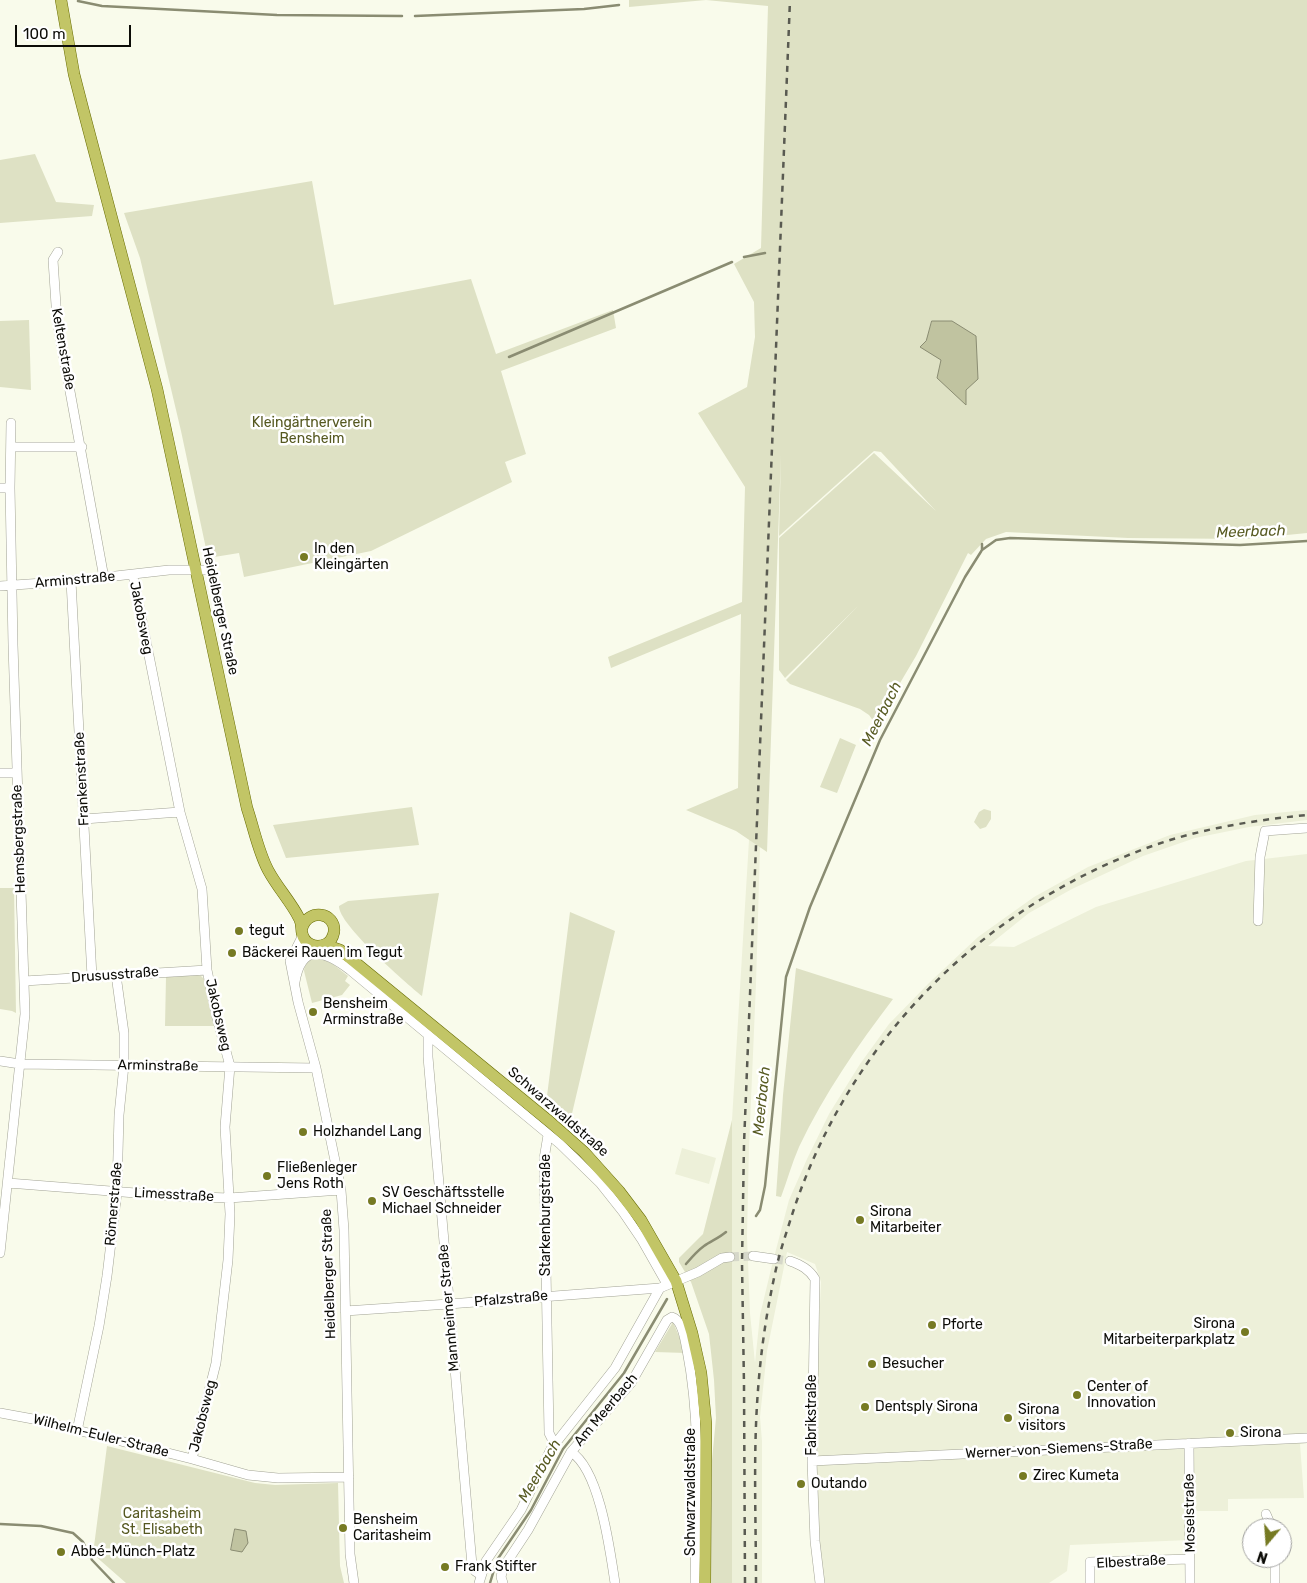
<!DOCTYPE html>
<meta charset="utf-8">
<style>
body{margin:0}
#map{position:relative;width:1307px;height:1583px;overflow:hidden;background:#f9fbeb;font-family:Rubik,sans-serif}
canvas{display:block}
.north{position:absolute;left:1242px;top:1518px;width:50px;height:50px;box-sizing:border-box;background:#fff;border:1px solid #9e9e9c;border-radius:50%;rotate:198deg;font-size:14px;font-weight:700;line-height:20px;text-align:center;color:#0c0c07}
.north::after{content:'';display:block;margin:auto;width:18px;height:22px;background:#767a23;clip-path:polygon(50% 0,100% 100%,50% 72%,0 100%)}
.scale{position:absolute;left:15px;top:25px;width:116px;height:22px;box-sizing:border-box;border:2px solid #0c0c07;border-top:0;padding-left:6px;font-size:15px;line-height:18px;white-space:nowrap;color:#0c0c07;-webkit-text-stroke:4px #fff;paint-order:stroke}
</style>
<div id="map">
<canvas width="1307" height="1583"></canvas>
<div class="north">N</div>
<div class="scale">100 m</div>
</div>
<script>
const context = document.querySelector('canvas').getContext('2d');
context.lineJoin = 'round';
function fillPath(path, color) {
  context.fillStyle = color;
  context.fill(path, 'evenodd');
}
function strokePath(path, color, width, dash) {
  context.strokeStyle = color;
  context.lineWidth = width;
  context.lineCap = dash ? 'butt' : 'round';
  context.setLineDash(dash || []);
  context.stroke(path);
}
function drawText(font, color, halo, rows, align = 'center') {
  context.font = font + ' Rubik,sans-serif';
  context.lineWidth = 5;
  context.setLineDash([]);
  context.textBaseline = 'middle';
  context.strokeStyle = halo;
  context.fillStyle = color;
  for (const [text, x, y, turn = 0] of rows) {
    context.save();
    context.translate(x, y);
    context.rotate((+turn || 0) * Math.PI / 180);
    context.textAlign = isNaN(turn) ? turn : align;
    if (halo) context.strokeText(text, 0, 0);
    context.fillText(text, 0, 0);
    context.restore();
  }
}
fillPath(new Path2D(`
 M795,0L760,848L756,984L749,1147L747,1236L750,1313L755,1363L760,1315L772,1265L789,1200L807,1159L829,1114L860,1064L889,1024L929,983L978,937L1034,897L1088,867L1170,835L1255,815L1307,810V820L1249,827L1195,838L1143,856L1072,889L1029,913L988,946L1014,947L1096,907L1246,861L1307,854V1443L1300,1444L1304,1498L1228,1499V1511H1190L1189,1540L1070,1545L1067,1571L1049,1583H822L813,1459L821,1282L815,1264L787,1252L767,1351L760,1417L762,1441V1583H732V1120L749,840L750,758Z
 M682,1148L716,1158L709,1184L675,1174Z`), '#edf0d9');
fillPath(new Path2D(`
 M629,0H1307V533L1247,539L1128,538L1006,532L986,539L971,555L968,553L916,656L877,722H874L869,715L860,709L790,684L786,680L858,606L785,678L779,670V538L874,453L936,511L881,452L874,451L779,536L781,454L767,852L736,831L686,810L738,788L741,614L611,668L608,657L742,602L745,487L698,413L747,387L755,337L754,302L734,264L761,248L768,6L706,0L629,7Z
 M35,154L56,202L94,205L92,216L0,223V160Z
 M312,181L334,305L471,279L496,354L613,310L616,328L501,371L526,454L505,462L512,482L371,551L244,577L239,553L208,558L181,431L140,258L124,213Z
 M29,320L31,390L0,387V321Z
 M840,738L856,745L837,793L820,787Z
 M412,807L419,845L286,858L273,825Z
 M984,809L991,811V819L986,827L980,829L974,822L979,812Z
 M0,888H14L16,1013L12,1011L0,1009Z
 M439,893L422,996C406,983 338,924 339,906L348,901Z
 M570,912L615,931L570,1122L546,1104Z
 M321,958L334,965L348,976L345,981L350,985L342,995L312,1003L304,971L305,963L312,959Z
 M796,968L893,999C858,1045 824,1094 799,1147C792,1163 787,1181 781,1197L776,1196L783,1095Z
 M197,975L201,976L204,979L215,1026H165L166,977Z
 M732,1120V1583H709L712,1460L716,1418L714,1380L709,1334L691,1282L679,1262V1258L703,1234Z
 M673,1322L686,1353L655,1352Z
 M107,1446L255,1483L275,1485L338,1483L340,1566L344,1583H126L93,1554Z`), '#dee1c4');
const water = new Path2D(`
 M932,321H952L976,336L978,379L966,390V405L937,378L941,360L920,347L926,341Z
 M235,1529L246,1531L248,1543L242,1552L231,1550Z`);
fillPath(water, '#c0c3a0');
strokePath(water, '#8a8c72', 1);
strokePath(new Path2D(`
 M78,1L102,6L277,15L402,16
 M415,16L584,9L619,5
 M744,257L765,253
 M509,357L732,262
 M982,544V550
 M756,1216L760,1210L765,1186L786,977L810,907L880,740L965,577L982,550L996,540L1010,538L1240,545L1307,541
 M686,1264C692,1257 697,1251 704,1246C711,1241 719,1238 726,1232
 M0,1524L41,1526L73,1533L83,1542L92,1560L114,1583
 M490,1583L497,1560L531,1510L563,1449L624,1373L667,1299`), '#8a8c72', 2.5);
strokePath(new Path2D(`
 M730,1257L753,1256
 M774,1259L790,1261`), '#d5d7c9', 9, [9, 4.5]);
const minor = new Path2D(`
 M58,252L53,260L57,320L104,578
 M11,447H82
 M0,488H10
 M133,575L180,812L202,889L207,970L217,1018L230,1066L225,1127L230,1214L228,1260L216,1363L192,1459
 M71,581L92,977
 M0,586L71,581L169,570H209
 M0,773H16
 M84,819L180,812
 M1258,921L1260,857L1265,831L1307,828
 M303,935L290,961L298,1002L316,1068L341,1190L344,1230L350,1554L354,1583
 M295,962C299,953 305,948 315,946
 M24,981L207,970
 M295,982C302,941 326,952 350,970L560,1144L600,1183L623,1212L642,1240L667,1284
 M428,1036V1057L472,1565L475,1571L481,1575
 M0,1061L20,1064L316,1068
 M548,1135L544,1159L549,1433L552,1439L556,1442
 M8,1183L174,1196L229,1198L341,1190
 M0,1253L25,1014L13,645L10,488L11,423
 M753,1256L774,1259
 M790,1261C801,1265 809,1269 815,1279L812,1461L815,1541L820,1583
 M345,1311L449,1304L660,1288L698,1272L722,1258L730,1257
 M0,1413L33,1419L192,1459L248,1475L278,1478L349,1477
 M77,1431L99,1326L107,1276L117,1192L119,1115L124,1065V1033L116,975
 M1189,1443L1190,1583
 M571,1452C600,1470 610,1551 615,1583
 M812,1461L1307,1438
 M1266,1514L1272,1528
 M1275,1558V1583
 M479,1583L486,1561L521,1510L551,1449L615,1368L660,1288
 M503,1583L501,1577L503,1568L528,1530L571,1452L631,1383L667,1320L672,1317C683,1320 685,1341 687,1350C702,1427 696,1505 695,1583
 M1090,1583V1562L1190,1559`);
const major = new Path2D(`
 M61,0L74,74L83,109L157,389L247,808C254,829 258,851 268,870C277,887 291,902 299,918C302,923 301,928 302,933C304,944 316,949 326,944C330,942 333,937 334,932C336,912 308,908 302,928
 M325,945L340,950L550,1122L584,1152L619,1191L641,1220L676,1281L692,1333L701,1373L706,1424L705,1583`);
strokePath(minor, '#a2a395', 10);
strokePath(major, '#686c02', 12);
strokePath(minor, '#fff', 9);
strokePath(major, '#c2c566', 11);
strokePath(new Path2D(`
 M745,1583L744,1385L742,1263L744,1144L790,0
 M756,1583C756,1519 753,1454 758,1390C761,1349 767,1309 776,1269C780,1251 786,1234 791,1218C847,1042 982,906 1155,845C1204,828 1256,820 1307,815`), '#595a51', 2.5, [6, 6]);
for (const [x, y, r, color] of [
 [304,557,5,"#767a23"],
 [239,931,5,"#767a23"],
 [232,953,5,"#767a23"],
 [313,1012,5,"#767a23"],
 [303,1132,5,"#767a23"],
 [267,1176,5,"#767a23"],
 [372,1201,5,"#767a23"],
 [860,1220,5,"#767a23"],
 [932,1325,5,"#767a23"],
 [1245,1332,5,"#767a23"],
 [872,1364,5,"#767a23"],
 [1077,1395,5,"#767a23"],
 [865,1407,5,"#767a23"],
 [1008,1418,5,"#767a23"],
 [1230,1433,5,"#767a23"],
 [1023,1476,5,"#767a23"],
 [801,1484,5,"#767a23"],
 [343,1528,5,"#767a23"],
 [61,1552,5,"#767a23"],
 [445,1567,5,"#767a23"]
]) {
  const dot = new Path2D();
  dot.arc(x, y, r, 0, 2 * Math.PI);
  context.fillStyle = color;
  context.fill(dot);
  strokePath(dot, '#fff', 2);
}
drawText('14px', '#0c0c07', '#fff', [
 ["Keltenstraße",63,349,80],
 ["Arminstraße",75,580,-5],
 ["Heidelberger Straße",220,611,78],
 ["Jakobsweg",141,618,79],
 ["Frankenstraße",82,779,-93],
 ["Hemsbergstraße",19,839,-92],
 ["Drususstraße",115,975,-4],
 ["Jakobsweg",218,1015,77],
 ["Arminstraße",158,1066,1],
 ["Schwarzwaldstraße",558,1112,41],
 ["Limesstraße",174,1195,3],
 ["Römerstraße",114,1204,-85],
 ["Starkenburgstraße",546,1215,-90],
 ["Heidelberger Straße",329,1274,-92],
 ["Pfalzstraße",511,1299,-5],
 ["Mannheimer Straße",449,1308,-95],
 ["Am Meerbach",606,1410,-50],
 ["Fabrikstraße",812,1415,-90],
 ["Jakobsweg",203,1416,-76],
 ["Wilhelm-Euler-Straße",101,1436,14],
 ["Werner-von-Siemens-Straße",1059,1449,-3],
 ["Schwarzwaldstraße",691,1492,-90],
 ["Moselstraße",1190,1513,-91],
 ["Elbestraße",1131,1562,-3]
]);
drawText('14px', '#555820', '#fff', [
 ["Kleingärtnerverein",312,423],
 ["Bensheim",312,439],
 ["Caritasheim",162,1514],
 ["St. Elisabeth",162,1530]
]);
drawText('14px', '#0c0c07', '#fff', [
 ["In den",314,549],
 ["Kleingärten",314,565],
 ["tegut",249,931],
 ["Bäckerei Rauen im Tegut",242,953],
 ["Bensheim",323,1004],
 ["Arminstraße",323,1020],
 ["Holzhandel Lang",313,1132],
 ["Fließenleger",277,1168],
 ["Jens Roth",277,1184],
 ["SV Geschäftsstelle",382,1193],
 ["Michael Schneider",382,1209],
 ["Sirona",870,1212],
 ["Mitarbeiter",870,1228],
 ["Sirona",1235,1324,"right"],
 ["Mitarbeiterparkplatz",1235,1340,"right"],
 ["Pforte",942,1325],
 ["Besucher",882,1364],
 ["Center of",1087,1387],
 ["Innovation",1087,1403],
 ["Dentsply Sirona",875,1407],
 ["Sirona",1018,1410],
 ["visitors",1018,1426],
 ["Sirona",1240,1433],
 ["Zirec Kumeta",1033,1476],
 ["Outando",811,1484],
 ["Bensheim",353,1520],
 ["Caritasheim",353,1536],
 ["Abbé-Münch-Platz",71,1552],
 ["Frank Stifter",455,1567]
], 'left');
drawText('italic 15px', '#585b23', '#fff', [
 ["Meerbach",1251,532,-2],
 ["Meerbach",882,714,-63],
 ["Meerbach",762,1101,-84],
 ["Meerbach",540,1471,-60]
]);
</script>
